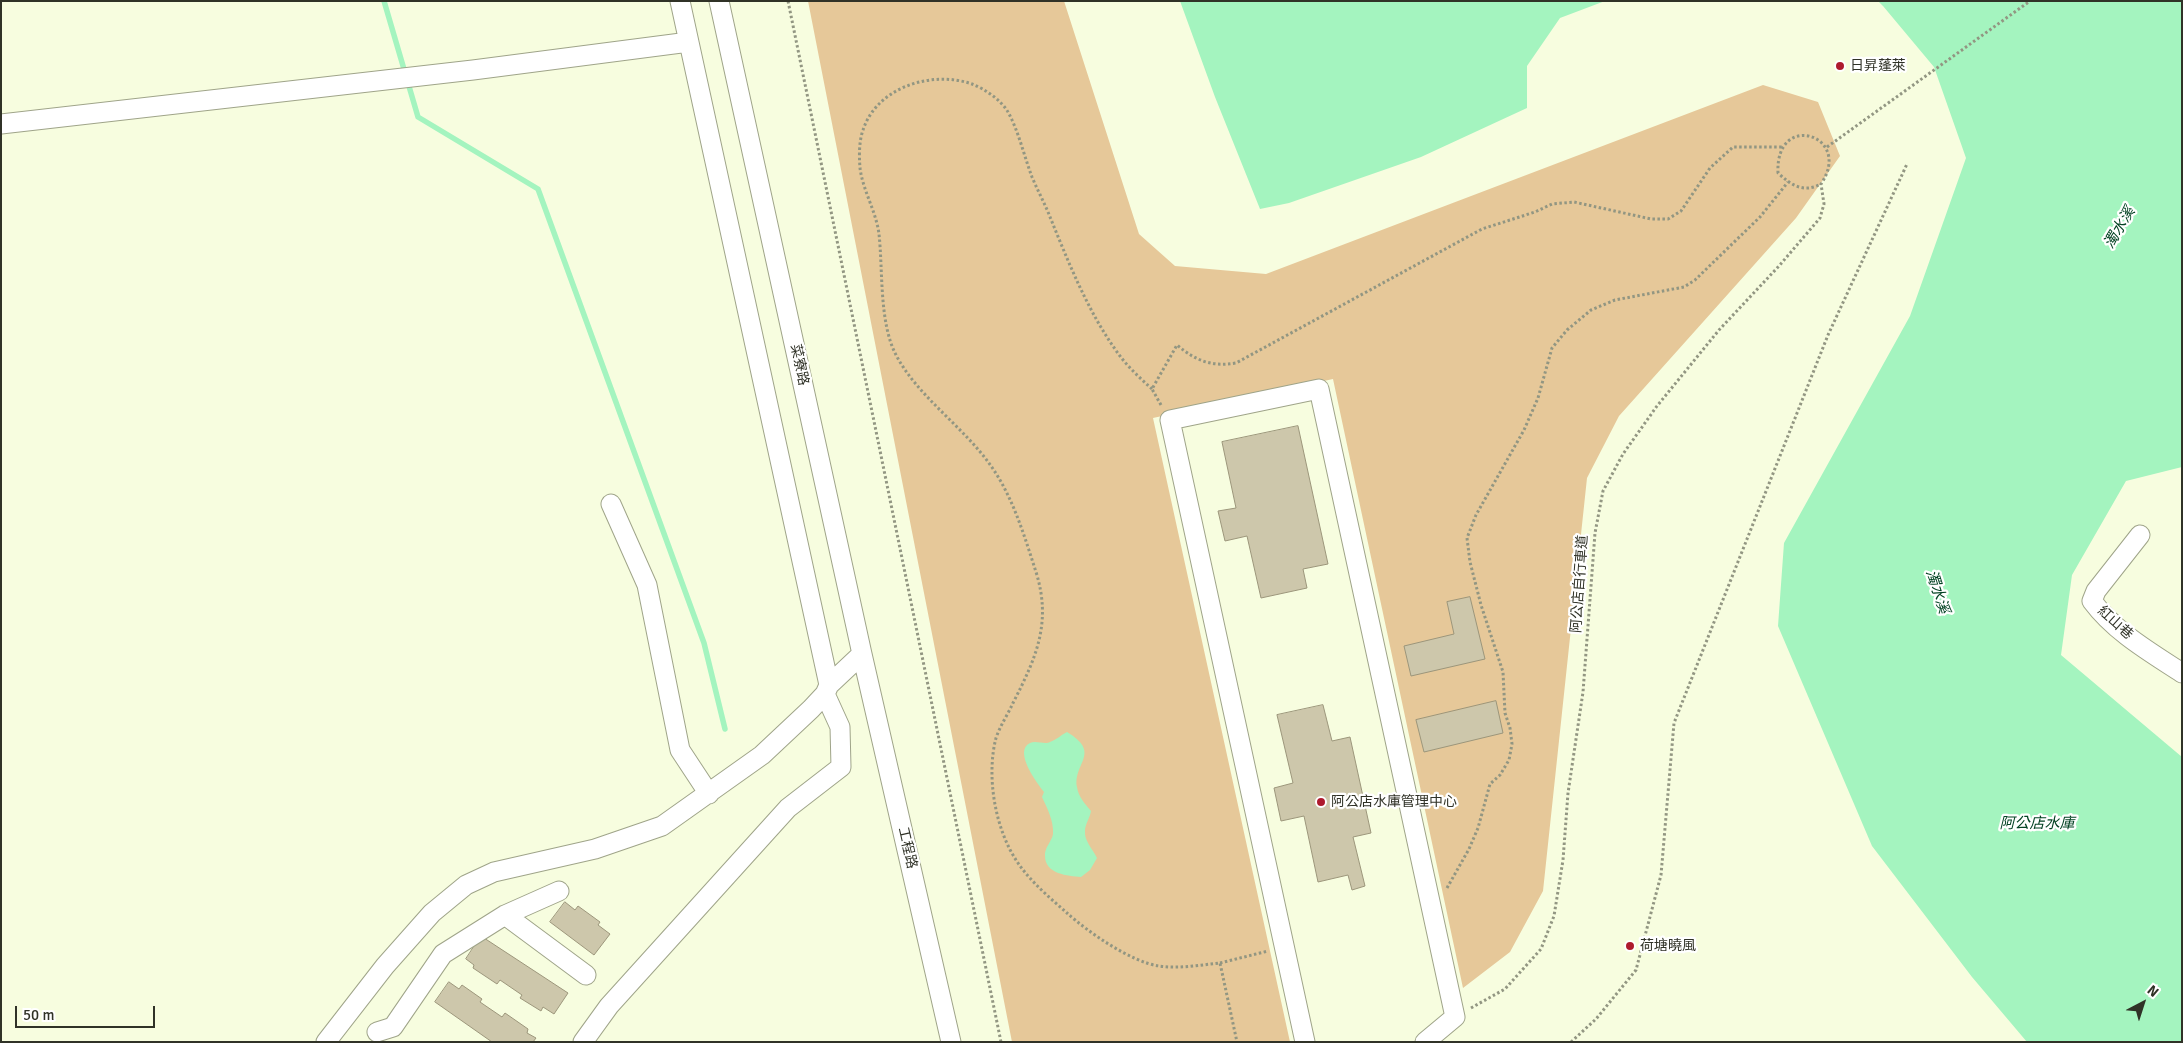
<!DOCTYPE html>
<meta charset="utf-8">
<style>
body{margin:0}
#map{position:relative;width:2183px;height:1043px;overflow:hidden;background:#f7fddf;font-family:Signika,sans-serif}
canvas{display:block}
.frame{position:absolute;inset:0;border:2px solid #303227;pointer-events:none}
.north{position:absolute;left:2118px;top:978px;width:50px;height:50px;-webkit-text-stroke:4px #fff;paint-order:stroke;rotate:40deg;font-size:14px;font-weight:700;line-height:20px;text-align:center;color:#303227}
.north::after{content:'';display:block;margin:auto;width:18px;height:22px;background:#303227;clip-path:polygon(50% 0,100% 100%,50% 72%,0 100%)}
.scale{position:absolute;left:15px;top:1006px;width:140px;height:22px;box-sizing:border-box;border:2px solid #303227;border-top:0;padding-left:6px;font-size:15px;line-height:18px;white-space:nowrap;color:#303227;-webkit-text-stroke:4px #fff;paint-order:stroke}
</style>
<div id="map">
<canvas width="2183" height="1043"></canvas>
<div class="frame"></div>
<div class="north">N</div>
<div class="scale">50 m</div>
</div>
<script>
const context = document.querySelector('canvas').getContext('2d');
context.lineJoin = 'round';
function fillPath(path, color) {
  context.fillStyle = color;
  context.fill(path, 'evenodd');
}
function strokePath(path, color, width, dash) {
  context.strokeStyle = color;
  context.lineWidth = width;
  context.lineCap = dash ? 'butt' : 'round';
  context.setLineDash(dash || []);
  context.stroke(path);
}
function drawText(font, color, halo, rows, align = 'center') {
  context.font = font + ' Signika,"Noto Sans TC",sans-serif';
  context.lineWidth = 4.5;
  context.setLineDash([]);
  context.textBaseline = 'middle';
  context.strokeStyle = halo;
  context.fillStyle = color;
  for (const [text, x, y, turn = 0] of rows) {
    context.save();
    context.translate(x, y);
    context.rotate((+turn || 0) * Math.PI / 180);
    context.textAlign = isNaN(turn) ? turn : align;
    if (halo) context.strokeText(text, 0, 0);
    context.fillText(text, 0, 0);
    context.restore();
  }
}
fillPath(new Path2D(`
 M808,1H1064L1139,234L1175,266L1266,274L1763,85L1818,102L1840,156L1796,218L1619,416L1587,478L1543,891L1510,952L1463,988L1333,379L1153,418L1290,1042H1012Z`), '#e6c899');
fillPath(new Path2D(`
 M1180,1H1605L1560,18L1527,66V108L1421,157L1289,203L1260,209L1215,97Z
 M1878,1H2182V467L2126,481L2072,575L2061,655L2182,757V1042H2027L1972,977L1872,846L1778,626L1784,543L1910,316L1966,158L1934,67L1883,6Z
 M1067,732C1102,753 1073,763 1077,787C1078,796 1085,804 1091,811C1090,818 1085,824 1085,831C1084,841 1093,849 1097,858L1090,870L1081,877C1068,876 1045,874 1045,856C1044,848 1052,841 1053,834C1054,821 1047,808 1042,797L1044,792C1037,783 1013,751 1030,743C1036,740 1045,745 1050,742C1056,740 1061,735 1067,732Z`), '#a4f4bf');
strokePath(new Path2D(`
 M384,1L418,117L538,189L704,643L725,729`), '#a4f4bf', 5.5);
const building = new Path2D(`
 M1298,426L1328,564L1303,569L1307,588L1261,598L1247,536L1225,541L1218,511L1236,508L1222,442Z
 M1470,597L1485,659L1411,676L1404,646L1454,634L1447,602Z
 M1496,701L1503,733L1424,752L1416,720Z
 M1323,705L1332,741L1350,737L1371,833L1353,837L1365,886L1352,890L1348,875L1318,882L1304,816L1281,821L1274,788L1293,783L1277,715Z
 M565,902L575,910L578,906L600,922L598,925L610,934L594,955L550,922Z
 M481,936L568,993L554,1014L543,1007L541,1011L520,998L522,995L500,980L497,984L473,968L474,965L466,959Z
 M449,982L459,989L462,985L482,999L480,1002L502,1017L505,1013L528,1029L527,1033L536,1038L533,1042H492L435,1002Z`);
fillPath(building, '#cdc7ab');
strokePath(building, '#9c967b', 1);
const minor = new Path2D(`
 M680,1L829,685
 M719,1L862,654L951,1042
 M1,124L473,70L689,42
 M611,504L647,585L680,750L709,794
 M2140,535L2096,591L2092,601C2115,632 2150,652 2182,673
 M505,915L586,975
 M377,1032L393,1027L443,954L505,915L559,891
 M326,1042L385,966L432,913L466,885L494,872L595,849L662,826L762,755L811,709L825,694L829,685L862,654
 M583,1042L609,1006L788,808L841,767L840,727L825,694
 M1305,1042L1170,420L1319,389L1455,1017L1425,1042`);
strokePath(minor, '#9fa489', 21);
strokePath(new Path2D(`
 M788,1L1001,1042
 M1827,147L2030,1
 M1152,389C1141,379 1129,368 1120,356C1088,313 1068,261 1048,212C1043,200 1037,189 1032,177C1024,156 1019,132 1008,112C1001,100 985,89 972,84C932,70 877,87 863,130C859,141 859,156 860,168C863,191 876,211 879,234C883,271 879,322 896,355C918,397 964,427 991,466C1013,497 1024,535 1036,572C1052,623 1036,658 1013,703C1008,714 1000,726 996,738C986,776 995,830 1018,863C1031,882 1050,898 1067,913C1088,932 1131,962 1159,966C1179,969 1200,965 1220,963L1237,1042
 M1161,405L1152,389L1177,345C1196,361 1212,367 1236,363L1482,229L1535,212L1552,204L1574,202L1651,219H1668L1681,211L1710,168L1733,147H1783
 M1447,888L1469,849L1478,828L1490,784L1500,775L1509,760L1512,744L1510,728L1505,713L1503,672L1481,605L1470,562L1467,538L1476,515L1524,430L1538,398L1552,348L1567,330L1591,310L1615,300L1684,287L1695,280L1760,217L1788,182
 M1220,963L1268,951
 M1471,1008L1505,989L1541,949L1554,916L1563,860L1568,793L1583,692L1595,533L1603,491L1623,454L1657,406L1719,330L1779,266L1820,218L1824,204L1821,184C1854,135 1775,110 1778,173C1792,186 1804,193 1821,184
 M1571,1042L1596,1019L1636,970L1661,875L1674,723L1828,335L1907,164`), '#929682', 3, [2.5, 2.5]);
strokePath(minor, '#fff', 19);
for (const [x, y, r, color] of [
 [1840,66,5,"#ae1a2e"],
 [1321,802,5,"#ae1a2e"],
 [1630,946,5,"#ae1a2e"]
]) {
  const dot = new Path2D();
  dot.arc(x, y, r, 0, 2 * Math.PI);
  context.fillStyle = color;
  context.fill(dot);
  strokePath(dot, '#fff', 2);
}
drawText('14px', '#303227', '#fff', [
 ["日昇蓬萊",1850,66],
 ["阿公店水庫管理中心",1331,802],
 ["荷塘曉風",1640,946]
], 'left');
drawText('14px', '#303227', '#fff', [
 ["菜寮路",799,365,78],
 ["阿公店自行車道",1580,584,-86],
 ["紅山巷",2115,623,42],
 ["工程路",907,848,77]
]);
drawText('italic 15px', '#034323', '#fff', [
 ["濁水溪",2120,228,-59],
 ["濁水溪",1937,592,72],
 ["阿公店水庫",2037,824]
]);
</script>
